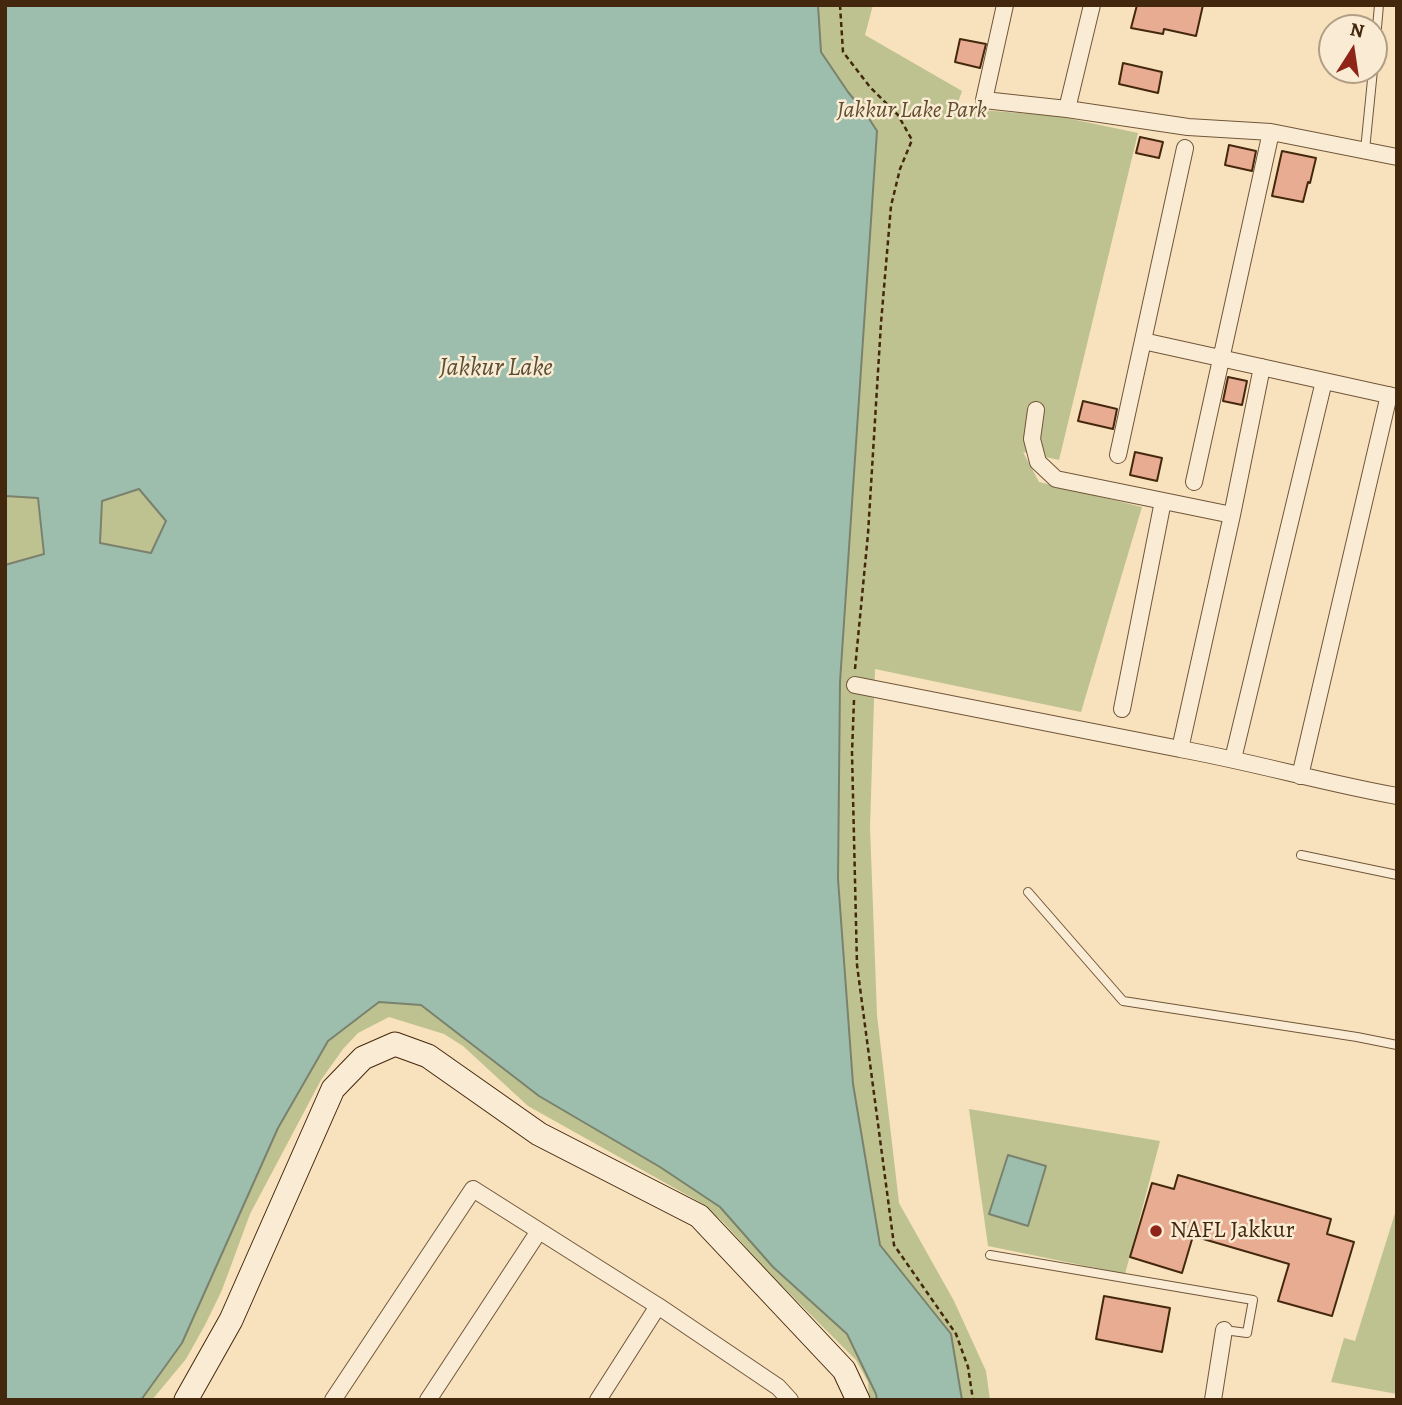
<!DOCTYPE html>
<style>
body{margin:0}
#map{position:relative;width:1402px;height:1405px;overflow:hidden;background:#f8e1bd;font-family:Alegreya,serif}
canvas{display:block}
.frame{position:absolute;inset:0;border:7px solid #44280d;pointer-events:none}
.north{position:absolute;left:1318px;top:14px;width:70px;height:70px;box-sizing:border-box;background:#faecd4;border:2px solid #b19e84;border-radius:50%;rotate:12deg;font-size:19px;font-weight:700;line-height:28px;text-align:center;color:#44280d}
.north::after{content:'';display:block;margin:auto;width:24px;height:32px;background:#8f2418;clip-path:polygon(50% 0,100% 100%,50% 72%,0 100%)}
</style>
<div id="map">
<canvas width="1402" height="1405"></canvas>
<div class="frame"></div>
<div class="north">N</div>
</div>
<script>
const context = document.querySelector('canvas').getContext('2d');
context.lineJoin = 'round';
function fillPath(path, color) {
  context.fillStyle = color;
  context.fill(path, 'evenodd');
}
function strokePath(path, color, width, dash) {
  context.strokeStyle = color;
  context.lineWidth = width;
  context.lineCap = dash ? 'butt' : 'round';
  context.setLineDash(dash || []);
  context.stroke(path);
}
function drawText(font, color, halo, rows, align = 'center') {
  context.font = font + ' Alegreya,serif';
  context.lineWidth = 5;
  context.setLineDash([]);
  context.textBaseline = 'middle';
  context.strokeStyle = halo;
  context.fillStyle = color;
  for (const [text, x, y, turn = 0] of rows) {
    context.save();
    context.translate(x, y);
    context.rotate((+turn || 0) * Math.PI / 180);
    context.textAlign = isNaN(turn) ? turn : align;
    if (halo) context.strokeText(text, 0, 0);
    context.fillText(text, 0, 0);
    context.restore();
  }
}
fillPath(new Path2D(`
 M818,5H873L865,35L962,91L956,108L1057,116L1138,133L1059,460L1023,452L1039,482L1142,507L1081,712L875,669L870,827L877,1015L899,1203L954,1301L986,1371L990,1400H962L951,1334L880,1245L853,1084L838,879L840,682L868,247L866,113L848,92L821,51Z
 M139,489L166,521L151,553L100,543L102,501Z
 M5,496L38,498L44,555L5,565Z
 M379,1002L421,1005L539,1096L660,1167L720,1207L773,1267L847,1334L876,1394L877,1400H869L868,1382L856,1360L770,1274L723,1222L703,1204L528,1106L463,1046L444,1034L389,1017L358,1033L343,1049L321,1080L250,1214L222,1290L205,1325L186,1359L152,1400H141L182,1343L278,1128L328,1041Z
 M969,1109L1160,1141L1125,1274L988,1246Z
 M1397,1207V1394L1331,1382L1344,1338L1355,1341Z`), '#bec290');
const water = new Path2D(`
 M5,5H818L821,52L848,92L866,114L877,131L840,682L838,879L853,1084L880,1245L951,1334L962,1400H877L876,1394L847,1334L773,1267L720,1207L660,1167L539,1096L421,1005L379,1002L328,1041L278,1128L182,1343L141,1400H5V565L44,554L38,498L5,496ZM139,489L166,521L151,553L100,543L102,501Z
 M1008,1155L1046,1166L1028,1226L989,1214Z`);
fillPath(water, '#9ebead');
strokePath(water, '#7a826d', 2);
const building = new Path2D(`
 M1137,5H1203L1196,36L1164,29L1163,34L1131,28Z
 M960,39L986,44L980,68L955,62Z
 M1123,63L1162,72L1158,93L1119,84Z
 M1140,137L1163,142L1159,158L1136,153Z
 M1229,145L1256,151L1252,171L1225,165Z
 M1282,151L1316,158L1310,183L1308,182L1303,202L1272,196Z
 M1228,377L1247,381L1242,405L1223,401Z
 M1083,401L1117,409L1113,429L1078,421Z
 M1135,452L1162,458L1157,481L1130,475Z
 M1178,1175L1331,1219L1327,1234L1354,1242L1332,1316L1278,1301L1289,1264L1193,1236L1182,1273L1130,1257L1152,1183L1174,1189Z
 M1104,1296L1170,1308L1162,1352L1096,1339Z`);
fillPath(building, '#e8ac92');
strokePath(building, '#44280d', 2);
const lane = new Path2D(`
 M1374,61L1379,5
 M1365,150L1373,70
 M1301,855L1397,875
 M1028,892L1123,1001L1357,1037L1397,1045
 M990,1255L1253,1300L1247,1333L1224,1330`);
const street = new Path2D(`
 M1005,5L984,100L1067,109L1188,127L1271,132L1397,157
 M1067,109L1092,5
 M1143,341L1397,397
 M1262,367L1232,515L1180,749C1253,762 1324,783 1397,796
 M1036,410L1032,439L1038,462L1056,479L1232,515
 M1118,455L1185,148
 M1194,482L1271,132
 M855,685L1180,749
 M1122,709L1163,501
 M1233,759L1324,381
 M1300,776L1389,395
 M333,1400L473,1189L658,1306L778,1387L790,1400
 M428,1400L539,1231
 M598,1400L658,1306
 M1213,1400L1224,1330`);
const secondary = new Path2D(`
 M186,1400L231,1320L333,1089L363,1058L395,1044L428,1056L539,1134L699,1216L844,1370L858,1400`);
strokePath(lane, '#715639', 10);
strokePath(street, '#715639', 18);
strokePath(secondary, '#44280d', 25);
strokePath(new Path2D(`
 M840,5L843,52L870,87L898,115L912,140L900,169L891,206L881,323L868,534L855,669
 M854,700L852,753L857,965L894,1245L956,1334L968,1367L973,1400`), '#44280d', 2.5, [5, 3.5]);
strokePath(lane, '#faecd4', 8);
strokePath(street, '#faecd4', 16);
strokePath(secondary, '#faecd4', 23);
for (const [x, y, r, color] of [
 [1156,1231,7,"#8f2418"]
]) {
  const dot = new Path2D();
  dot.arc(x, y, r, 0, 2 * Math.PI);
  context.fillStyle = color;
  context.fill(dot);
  strokePath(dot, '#faecd4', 2.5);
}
drawText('italic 24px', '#624e2e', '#faecd4', [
 ["Jakkur Lake Park",912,111]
]);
drawText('24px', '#44280d', '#faecd4', [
 ["NAFL Jakkur",1170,1231]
], 'left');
drawText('italic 26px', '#5a4e35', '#faecd4', [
 ["Jakkur Lake",496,369]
]);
</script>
